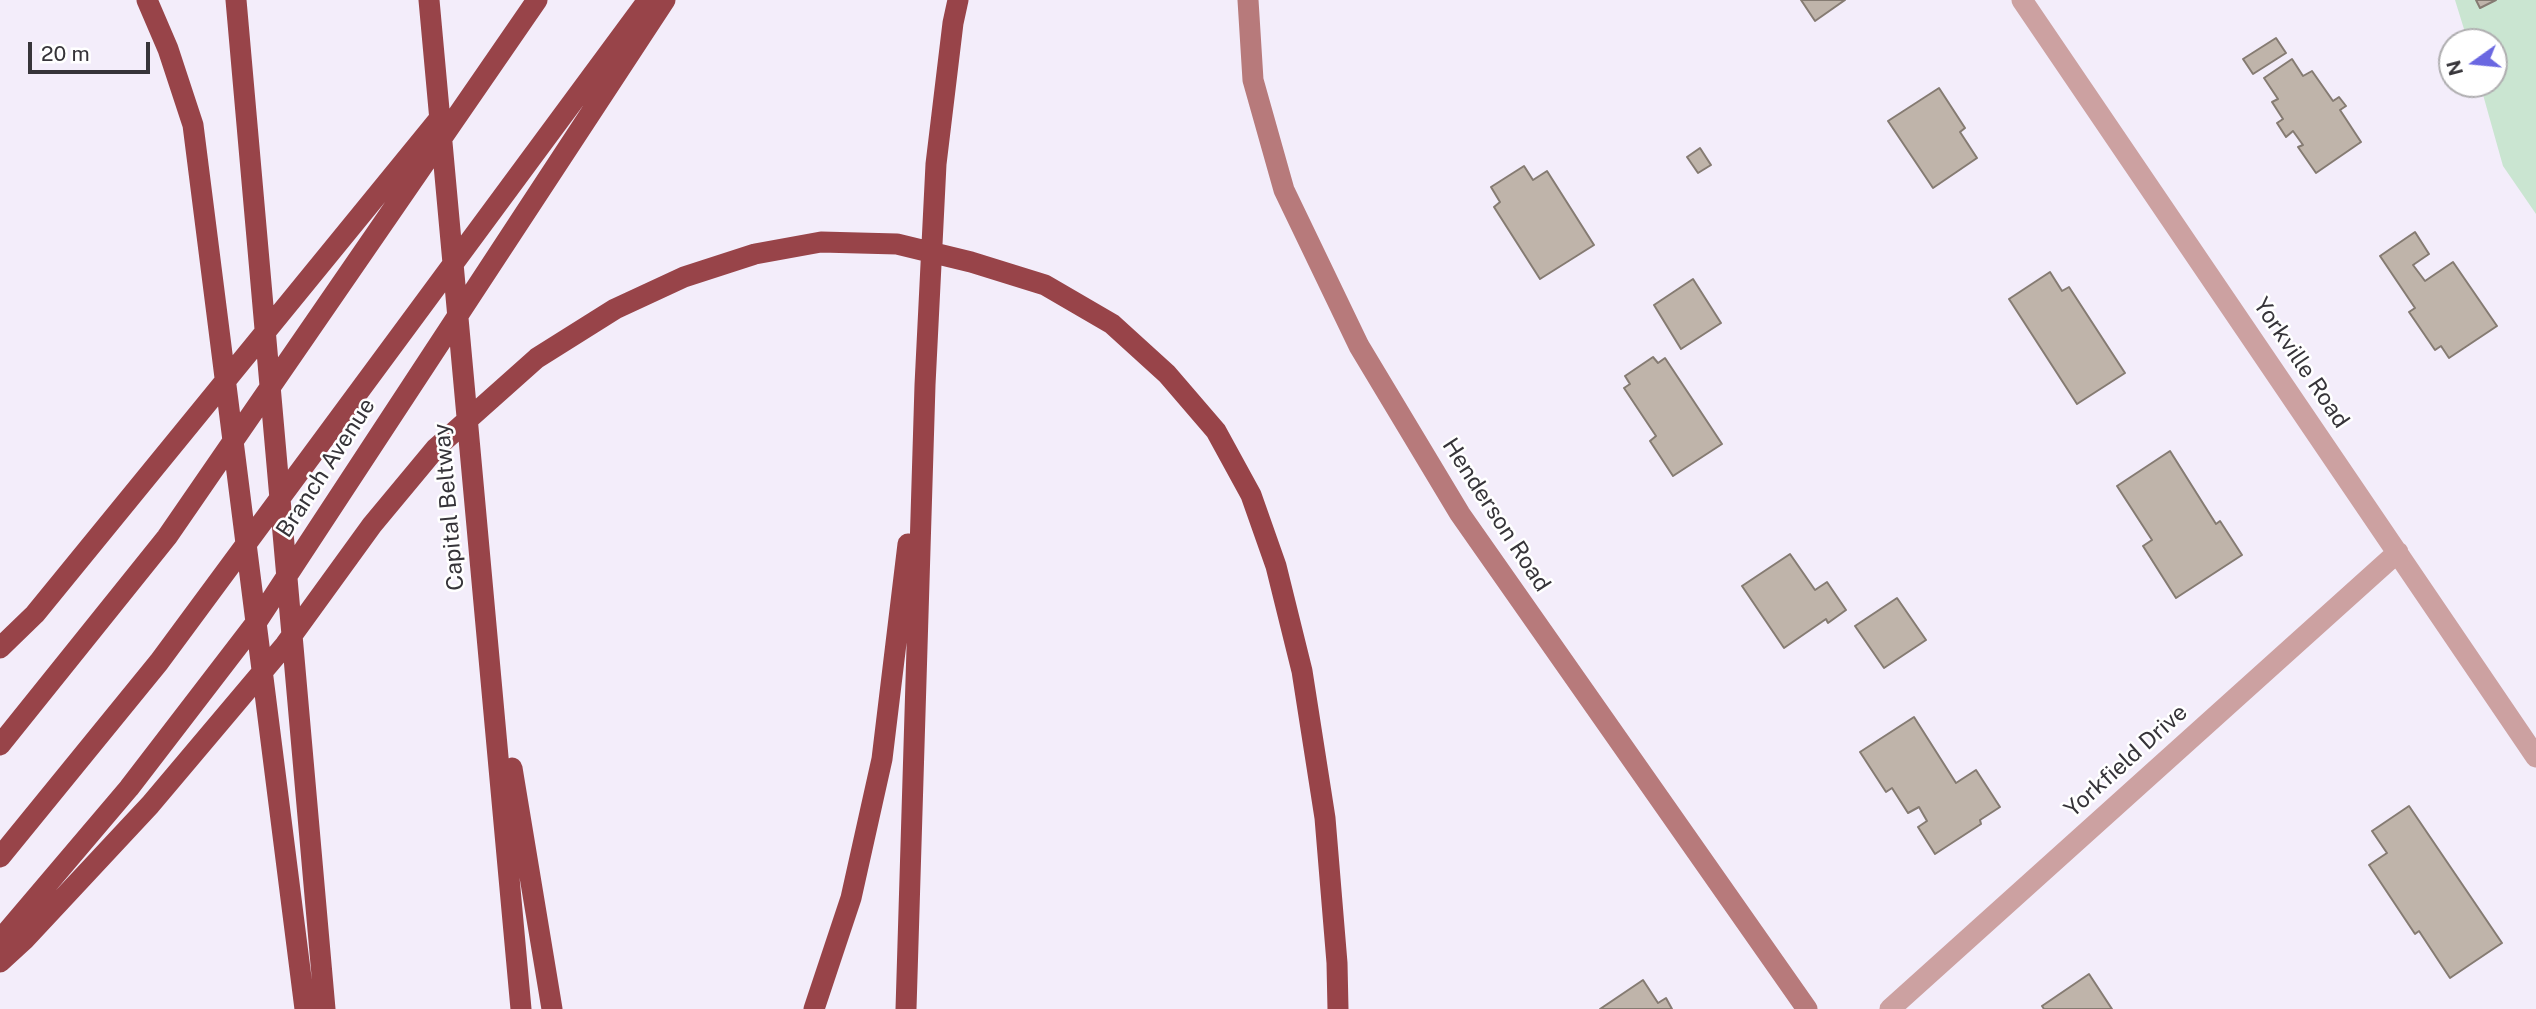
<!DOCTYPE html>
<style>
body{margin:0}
#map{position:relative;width:2536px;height:1009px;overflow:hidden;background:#f3edfa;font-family:"Public Sans",sans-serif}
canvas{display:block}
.north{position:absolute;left:2438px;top:28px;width:70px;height:70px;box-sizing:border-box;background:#fff;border:2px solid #afaeb0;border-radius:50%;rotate:255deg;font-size:19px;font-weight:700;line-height:28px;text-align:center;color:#363439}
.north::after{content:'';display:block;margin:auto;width:24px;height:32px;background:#6a67e1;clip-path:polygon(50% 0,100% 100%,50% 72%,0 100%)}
.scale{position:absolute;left:28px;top:42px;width:122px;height:32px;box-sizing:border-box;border:4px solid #363439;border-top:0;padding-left:9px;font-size:21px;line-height:24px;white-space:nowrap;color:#363439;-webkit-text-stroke:5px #fff;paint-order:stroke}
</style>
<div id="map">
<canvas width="2536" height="1009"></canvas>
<div class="north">N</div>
<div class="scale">20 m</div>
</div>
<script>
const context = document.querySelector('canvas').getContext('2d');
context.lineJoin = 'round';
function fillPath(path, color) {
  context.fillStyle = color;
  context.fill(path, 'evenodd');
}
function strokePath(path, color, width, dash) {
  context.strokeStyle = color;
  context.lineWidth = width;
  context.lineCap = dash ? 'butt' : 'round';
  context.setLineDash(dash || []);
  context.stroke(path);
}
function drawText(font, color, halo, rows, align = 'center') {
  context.font = font + ' "Public Sans",sans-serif';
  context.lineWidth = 5;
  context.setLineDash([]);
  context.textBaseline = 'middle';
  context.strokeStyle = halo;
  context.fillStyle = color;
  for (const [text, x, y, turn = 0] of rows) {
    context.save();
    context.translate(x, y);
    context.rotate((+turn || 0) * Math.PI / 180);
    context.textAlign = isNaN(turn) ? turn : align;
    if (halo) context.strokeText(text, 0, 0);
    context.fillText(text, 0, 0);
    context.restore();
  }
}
fillPath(new Path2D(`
 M2455,0H2536V214L2503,166L2480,84H2494V42H2468Z`), '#cae5d1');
const building = new Path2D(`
 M1801,0H1845L1815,21Z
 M2476,0H2496L2480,8Z
 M2276,38L2286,53L2253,74L2243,59Z
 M2292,59L2303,76L2312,71L2333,101L2339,97L2346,106L2340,110L2361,142L2316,173L2298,147L2303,145L2293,131L2286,137L2277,123L2283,119L2272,102L2278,99L2264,78Z
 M1939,88L1965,128L1960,132L1977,158L1933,188L1888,121Z
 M1700,148L1711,165L1698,173L1687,157Z
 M1524,166L1533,180L1547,171L1594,245L1540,279L1494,207L1500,202L1491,187Z
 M2415,232L2429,254L2413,265L2425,281L2453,262L2497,326L2449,358L2441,346L2435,350L2409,312L2415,308L2380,256Z
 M2050,272L2062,291L2069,287L2125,373L2077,404L2009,299Z
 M1693,279L1721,323L1681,349L1654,305Z
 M1653,357L1658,363L1665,358L1722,444L1673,476L1650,441L1656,436L1624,388L1630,384L1625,376Z
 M2170,451L2216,524L2220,521L2242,555L2176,598L2143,546L2152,540L2117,486Z
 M1790,554L1815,590L1827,582L1846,610L1828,623L1826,619L1784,648L1742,586Z
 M1897,598L1926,640L1884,668L1855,626Z
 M1914,717L1956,783L1976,770L2000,807L1980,820L1981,824L1935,854L1918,827L1927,821L1919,807L1908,813L1892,788L1886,792L1860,752Z
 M2409,806L2502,943L2450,978L2419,931L2415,934L2369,865L2387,853L2372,831Z
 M2089,974L2112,1009H2044L2042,1006Z
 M1643,980L1658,1003L1666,998L1672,1009H1600Z`);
fillPath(building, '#bfb4aa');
strokePath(building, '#857b72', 2);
strokePath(new Path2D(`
 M2022,0L2536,757
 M1890,1009L2398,552`), '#cca1a1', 21);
strokePath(new Path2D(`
 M1248,0L1253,80L1284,190L1359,346L1460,514L1807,1009`), '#b77a7b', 21);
strokePath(new Path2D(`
 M147,0L168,49L193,125L305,1009
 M236,0L325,1009
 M429,0L521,1009
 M0,648L35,614L440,118
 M0,745L167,537L537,0
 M512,768L552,1009
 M0,857L159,662L648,0
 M0,940L129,788L258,620L665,0
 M0,962L24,940L150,805L285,645L372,525L436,448L537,358L615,309L684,277L755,254L821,242L897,244L971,262L1045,285L1112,324L1167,374L1216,431L1251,495L1276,566L1302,671L1325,818L1337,963L1338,1009
 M814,1009L851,898L882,759L908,544
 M906,1009L925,385L936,164L953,23L958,0`), '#984449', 21);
drawText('23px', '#363439', '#fff', [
 ["Yorkville Road",2301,363,56],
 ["Branch Avenue",326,468,-57],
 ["Capital Beltway",449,507,-95],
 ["Henderson Road",1496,515,57],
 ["Yorkfield Drive",2126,761,-42]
]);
</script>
